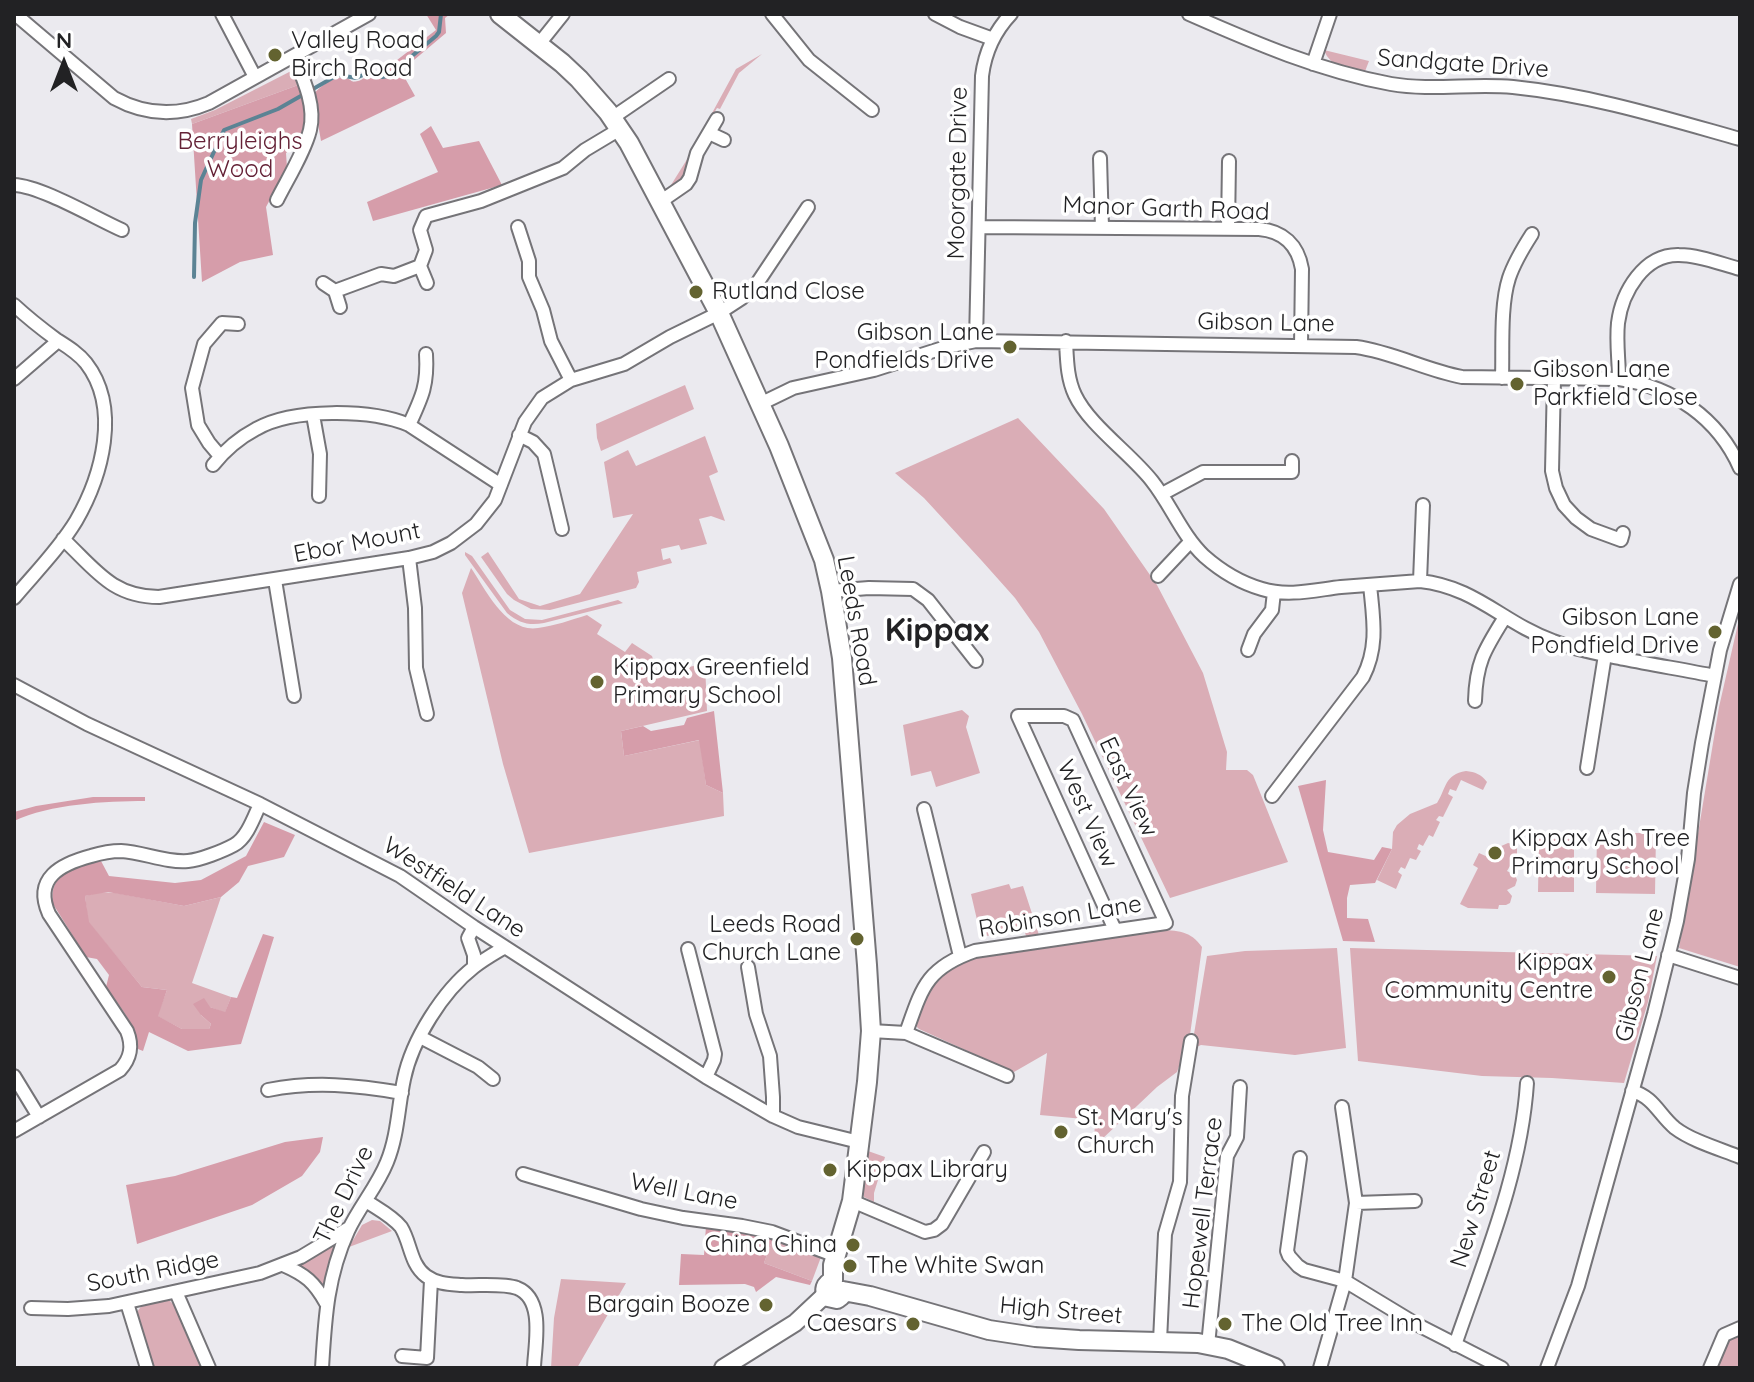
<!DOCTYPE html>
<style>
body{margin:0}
#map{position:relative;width:1754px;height:1382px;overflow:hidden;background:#ebeaef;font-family:Quicksand,sans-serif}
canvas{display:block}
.frame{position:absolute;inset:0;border:16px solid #222224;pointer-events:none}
.north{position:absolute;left:24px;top:24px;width:80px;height:80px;-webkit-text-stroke:6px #fff;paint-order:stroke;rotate:0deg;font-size:22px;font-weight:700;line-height:32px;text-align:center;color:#222224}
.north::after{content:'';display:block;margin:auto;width:28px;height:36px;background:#222224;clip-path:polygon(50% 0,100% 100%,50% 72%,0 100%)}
</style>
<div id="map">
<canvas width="1754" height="1382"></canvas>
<div class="frame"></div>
<div class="north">N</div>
</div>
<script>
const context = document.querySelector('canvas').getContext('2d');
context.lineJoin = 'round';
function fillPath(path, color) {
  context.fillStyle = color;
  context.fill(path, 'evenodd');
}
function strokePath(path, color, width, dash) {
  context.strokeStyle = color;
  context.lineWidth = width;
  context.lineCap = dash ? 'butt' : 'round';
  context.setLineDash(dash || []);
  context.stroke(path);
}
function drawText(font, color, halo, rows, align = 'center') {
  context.font = font + ' Quicksand,sans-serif';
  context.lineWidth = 7;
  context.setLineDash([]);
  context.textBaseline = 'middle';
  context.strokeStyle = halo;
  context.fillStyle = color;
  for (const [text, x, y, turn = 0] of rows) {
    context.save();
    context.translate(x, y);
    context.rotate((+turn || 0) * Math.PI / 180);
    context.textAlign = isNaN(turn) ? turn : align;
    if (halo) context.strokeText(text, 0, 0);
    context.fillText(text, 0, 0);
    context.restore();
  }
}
fillPath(new Path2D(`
 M1324,50L1369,61L1364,74C1348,69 1330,67 1324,50Z
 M762,54L739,73L720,109L717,108L692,152L685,177L673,188L671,185L686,161L736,69Z
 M295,69L301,84L192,124L191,119L215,110Z
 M685,385L694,409L601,451L597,438L596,424Z
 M1018,418L1104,509L1157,585L1203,673L1227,752L1226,770H1247L1253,775L1288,862L1170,898L1082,714L1039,632L1015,598L982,561L924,498L895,473Z
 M705,436L718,472L709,476L725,521L711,516L699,519L707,544L681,550L679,545L661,549L663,560L670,558L672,563L637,572L639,582L636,588L550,610L531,609L514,600L507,594L481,557L488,552L519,599L540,606L580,594L633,514L613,518L604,462L628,450L636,466Z
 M465,552L472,556L510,610L525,619L542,620L618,600L623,603L544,623C529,626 519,623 507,613L465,555Z
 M471,568C486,590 506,633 538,628C554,626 571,620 587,615L602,625L597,634L625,652L632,643L652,656L658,675L705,663L707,711L621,731L624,756L700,740L706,785L723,793L724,816L529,853L503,764L462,593Z
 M1740,615V967L1679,948L1719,707Z
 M962,710L969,716L966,727L980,773L936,787L931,771L911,776L903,725Z
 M1466,771C1475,772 1481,774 1487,782L1483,790L1461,780L1456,791L1450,789L1448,794L1453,797L1443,817L1439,816L1436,820L1440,822L1433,837L1429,835L1423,846L1419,844L1417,849L1421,851L1416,860L1410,858L1405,869L1401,867L1398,872L1402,875L1396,889L1377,880L1392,849L1393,832L1397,825L1410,814L1437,803C1447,787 1444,775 1466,771Z
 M1597,833H1656L1655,894L1596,893Z
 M1539,839H1574V892H1538Z
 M1508,843L1517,845V861H1513L1507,871L1515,875L1517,880L1515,886L1507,890L1512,896L1510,903L1506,905H1499L1498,909L1468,908L1460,904L1478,868L1473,865L1479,853L1492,859L1499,847Z
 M1009,884L1011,889L1023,886L1039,935L1026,936L1024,929L981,937L971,894Z
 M100,892L116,893L184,906L221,897L192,983L231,997L225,1013L210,1007L201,1015L211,1024L209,1029H182L157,1016L167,990L142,987L88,922L85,896Z
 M1158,930C1177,930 1191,931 1202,947L1190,1035L1177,1072L1157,1087L1100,1141L1094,1144L1095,1120L1040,1115L1047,1053L1014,1072L919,1029L913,1023L925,992L935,980L966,959L1019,949Z
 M1337,948L1346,1048L1295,1055L1201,1045L1194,1048L1193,1040L1207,956L1245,951Z
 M1350,948L1657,956L1648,1002L1624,1083L1552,1078L1482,1076L1358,1061Z
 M868,1151L885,1157L874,1193V1202L864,1197L863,1191Z
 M372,1220L380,1221L392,1231L349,1247L362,1225Z
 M773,1238L821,1257L812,1281L764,1263Z
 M332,1244L334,1245L335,1247L325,1285L322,1286L297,1266Z
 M561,1279L626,1283L577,1368H551L554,1318Z
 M164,1300L170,1301L174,1305L203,1368H152L137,1312L143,1304Z
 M1735,1336H1740V1368H1716L1727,1342Z`), '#daadb6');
fillPath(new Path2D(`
 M426,14H450L445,18L446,33L401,71L415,96L321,141L313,95C319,87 335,75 346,78C353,80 350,83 358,81C363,80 366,76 370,74L375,77L436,30Z
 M301,84L307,114L302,140L286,153L287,168L266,207L273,255L240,262L202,282L192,124Z
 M431,126L443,148L479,141L502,185L373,221L367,202L438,172L420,134Z
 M714,711L723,793L706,785L699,740L624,756L621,731L643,726L651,731L684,725L687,718Z
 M1326,780L1323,830L1328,852L1374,860L1382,847L1392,849L1375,883L1350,885L1347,898V918L1368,919L1375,942L1343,941L1298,786Z
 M93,797H145V801C106,801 50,804 14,821V812L36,806Z
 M264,822L295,835L284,857L248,866L239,882L221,897L184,906L108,892L85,896L89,922L142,987L167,990L158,1016L182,1029H209L211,1024L201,1015L193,1004L204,998L210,1007L225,1012L231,997L237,998L263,934L274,937L241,1044L188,1051L149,1032L143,1051L138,1049C137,1025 119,1006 106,987L109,975L97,959L86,957L53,904C48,871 76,868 101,861L109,876L175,883L201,880L246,856Z
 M323,1137L320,1152L302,1176L252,1205L137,1244L126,1185L175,1176L285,1142Z
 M706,1226L773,1238L764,1263L812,1281L810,1285L776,1277L756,1292L754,1287L745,1284L679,1285L681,1254L704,1255Z`), '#d69daa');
strokePath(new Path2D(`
 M194,277L195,223L201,180L224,130L278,109L334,77L339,75L356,78L370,72L382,77L388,76L436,36L439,32L441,14`), '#5b8394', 4);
const minor = new Path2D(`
 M15,14L114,98C145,115 176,117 209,103L369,14
 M222,14L255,77
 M772,14L809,60L872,110
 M935,14L960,27L993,39
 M1189,14C1255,43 1320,71 1391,84C1432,91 1473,83 1513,87C1591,95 1665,118 1740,139
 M539,44L563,14
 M1313,64L1330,14
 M612,118L669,79
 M709,133L724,140
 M1100,158L1102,228
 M14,185C41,186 95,218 122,230
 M277,200C287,180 305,151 310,130C316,106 303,78 294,56
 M660,202L686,184L690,178L697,153L717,119
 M518,227L529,261V277L543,310L551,341L571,380
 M979,227L1259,229C1283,231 1298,245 1302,269L1301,346
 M1228,229L1229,161
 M420,266L427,283
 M323,283L335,291L340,307
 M335,291L381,274L394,276L420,266L426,250L420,230L426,216L481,201L563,168L585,150L620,129
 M14,305C28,318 42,329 57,340C68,347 78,353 86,363C121,408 102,476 76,521C59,549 35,573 14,598
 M976,341L982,76C985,52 994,32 1011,14
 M1066,341C1067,360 1067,378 1075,395C1089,425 1131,454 1152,481C1171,505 1182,535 1204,556C1221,571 1241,583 1262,589C1288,597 1315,590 1341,587C1367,585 1394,583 1420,581C1476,587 1503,623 1553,641C1576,650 1600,654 1624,659C1654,665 1685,670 1715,676
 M1502,378C1503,349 1500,306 1509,278C1514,263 1523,248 1532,234
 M14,379L58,341
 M1554,379L1552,471L1556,488L1564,505L1576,518L1591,529L1621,540L1623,533
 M1619,379C1619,361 1616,342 1618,323C1622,292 1644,254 1679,255C1699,255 1721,264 1740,269
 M760,404L793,388L874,370L946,347L976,341L1356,347C1393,352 1425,370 1462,377L1619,379C1673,387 1718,418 1740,468
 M313,415L320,454L319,496
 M409,425C422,397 428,385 426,354
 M519,435L533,442L544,454L562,529
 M220,456L209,443L198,425L192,388L204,344L222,323L238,324
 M213,465C225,450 239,438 256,429C293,408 371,409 409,425L501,485
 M1162,494L1203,472H1292V461
 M63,539C95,569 112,597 159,597L409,558L433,552L451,543L476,524L495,500L525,422L542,398L571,380L624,364L670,337L719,313L742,298L756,285L808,207
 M409,558L415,608L416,668L427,714
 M1158,576L1190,542
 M275,580L294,696
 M1420,581L1423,505
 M831,591L869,588L913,589L928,600L976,661
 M1248,650L1254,634L1272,610L1274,592
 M14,685L87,724L260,804L400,876L474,927L706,1077L773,1116L798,1127L859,1142
 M1475,701C1476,662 1485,649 1505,617
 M1587,768L1605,655
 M1272,796L1363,677C1379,646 1373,617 1370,585
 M924,809L960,956
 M474,927L468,938L474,955V967
 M688,949L715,1054L714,1060L706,1077
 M1668,955L1740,978
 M748,967L756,1014L770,1056L773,1097V1116
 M871,1031L906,1033L1007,1076
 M906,1033C922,988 926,968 975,951L1166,923L1073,720L1064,716H1018L1115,930
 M420,1037L478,1067L493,1079
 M14,1076L39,1117
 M268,1090C314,1081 356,1085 402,1093
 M1632,1091C1654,1097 1659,1115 1675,1128C1692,1141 1720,1149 1740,1157
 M14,1131L120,1070C131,1058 133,1046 127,1031L49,914C33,878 61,864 91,856C101,853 111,851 121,851C143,852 166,863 188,861C200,860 223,851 234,845C247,838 254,817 260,804
 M1300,1158L1287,1251L1289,1256L1298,1266L1304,1270L1345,1281L1416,1324L1502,1368
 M523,1174L641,1209L683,1218L742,1226L772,1232L836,1256
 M366,1201C378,1209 392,1216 401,1227C411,1243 410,1264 426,1276C437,1284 449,1284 462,1285C477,1286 503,1283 517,1288C545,1299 535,1344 534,1367
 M852,1201L925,1232L934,1230L942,1224L984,1152
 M1356,1203L1415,1201
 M283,1265C306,1275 314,1282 326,1303
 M176,1292L209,1368
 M127,1303L147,1368
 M31,1308L68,1309L109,1306L260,1273L301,1257L349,1228
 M1160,1341L1165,1234L1180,1182L1182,1096L1191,1041
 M1208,1345L1227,1156L1237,1137L1240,1087
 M1455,1345C1484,1260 1521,1174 1527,1083
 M402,1356L427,1358L431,1280
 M322,1368C325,1319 327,1277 348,1231C359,1207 377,1187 387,1162C398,1135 398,1107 404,1079C412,1040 443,991 474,967C484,959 495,953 505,947
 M1320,1368L1345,1281L1356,1203L1342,1107
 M1547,1368L1578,1286L1654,1014L1677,921L1688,859L1694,793L1702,743L1720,650L1740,584
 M1710,1368L1724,1335L1740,1328`);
const tertiary = new Path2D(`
 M723,1368L795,1323L826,1294`);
const secondary = new Path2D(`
 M500,14L562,63L579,79L608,112L629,143L719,313L779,446L824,560L831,591L842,658L867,965L871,1031L867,1082L852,1201L833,1265V1281
 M833,1281C825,1284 823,1290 828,1297L837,1299L841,1296L843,1291
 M843,1291L870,1296L989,1330L1035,1337L1079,1340L1198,1343L1228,1349L1275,1368`);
strokePath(minor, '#757478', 16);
strokePath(tertiary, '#757478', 20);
strokePath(secondary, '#757478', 22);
strokePath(minor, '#fff', 12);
strokePath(tertiary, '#fff', 16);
strokePath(secondary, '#fff', 18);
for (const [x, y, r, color] of [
 [275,55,8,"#636330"],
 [696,292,8,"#636330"],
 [1010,347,8,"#636330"],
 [1517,384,8,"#636330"],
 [1715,632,8,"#636330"],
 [597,682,8,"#636330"],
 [1495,853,8,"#636330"],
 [857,939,8,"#636330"],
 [1609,977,8,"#636330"],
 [1061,1132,8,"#636330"],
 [830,1170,8,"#636330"],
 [853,1245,8,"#636330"],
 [850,1266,8,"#636330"],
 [766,1305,8,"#636330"],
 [913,1324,8,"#636330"],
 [1225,1324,8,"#636330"]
]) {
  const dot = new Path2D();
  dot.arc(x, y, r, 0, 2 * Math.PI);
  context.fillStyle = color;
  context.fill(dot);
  strokePath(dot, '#fff', 3);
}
drawText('24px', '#222224', '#fff', [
 ["Valley Road",291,41],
 ["Birch Road",291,69],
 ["Rutland Close",712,292],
 ["Gibson Lane",994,333,"right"],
 ["Pondfields Drive",994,361,"right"],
 ["Gibson Lane",1533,370],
 ["Parkfield Close",1533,398],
 ["Gibson Lane",1699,618,"right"],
 ["Pondfield Drive",1699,646,"right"],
 ["Kippax Greenfield",613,668],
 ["Primary School",613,696],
 ["Kippax Ash Tree",1511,839],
 ["Primary School",1511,867],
 ["Leeds Road",841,925,"right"],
 ["Church Lane",841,953,"right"],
 ["Kippax",1593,963,"right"],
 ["Community Centre",1593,991,"right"],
 ["St. Mary's",1077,1118],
 ["Church",1077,1146],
 ["Kippax Library",846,1170],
 ["China China",837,1245,"right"],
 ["The White Swan",866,1266],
 ["Bargain Booze",750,1305,"right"],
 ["Caesars",897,1324,"right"],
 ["The Old Tree Inn",1241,1324]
], 'left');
drawText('24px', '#222224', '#fff', [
 ["Sandgate Drive",1463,64,4],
 ["Moorgate Drive",958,173,-89],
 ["Manor Garth Road",1166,209,2],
 ["Gibson Lane",1266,323,1],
 ["Ebor Mount",357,543,-11],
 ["Leeds Road",856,621,80],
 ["East View",1128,787,65],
 ["West View",1087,814,66],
 ["Westfield Lane",454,888,33],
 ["Robinson Lane",1060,917,-9],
 ["Gibson Lane",1640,975,-76],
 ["Well Lane",684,1192,11],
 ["The Drive",344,1195,-64],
 ["New Street",1476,1209,-73],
 ["Hopewell Terrace",1203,1213,-83],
 ["South Ridge",153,1272,-11],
 ["High Street",1061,1311,5]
]);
drawText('24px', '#642136', '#fff', [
 ["Berryleighs",240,142],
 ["Wood",240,170]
]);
drawText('bold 32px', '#222224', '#fff', [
 ["Kippax",937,631]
]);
</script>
